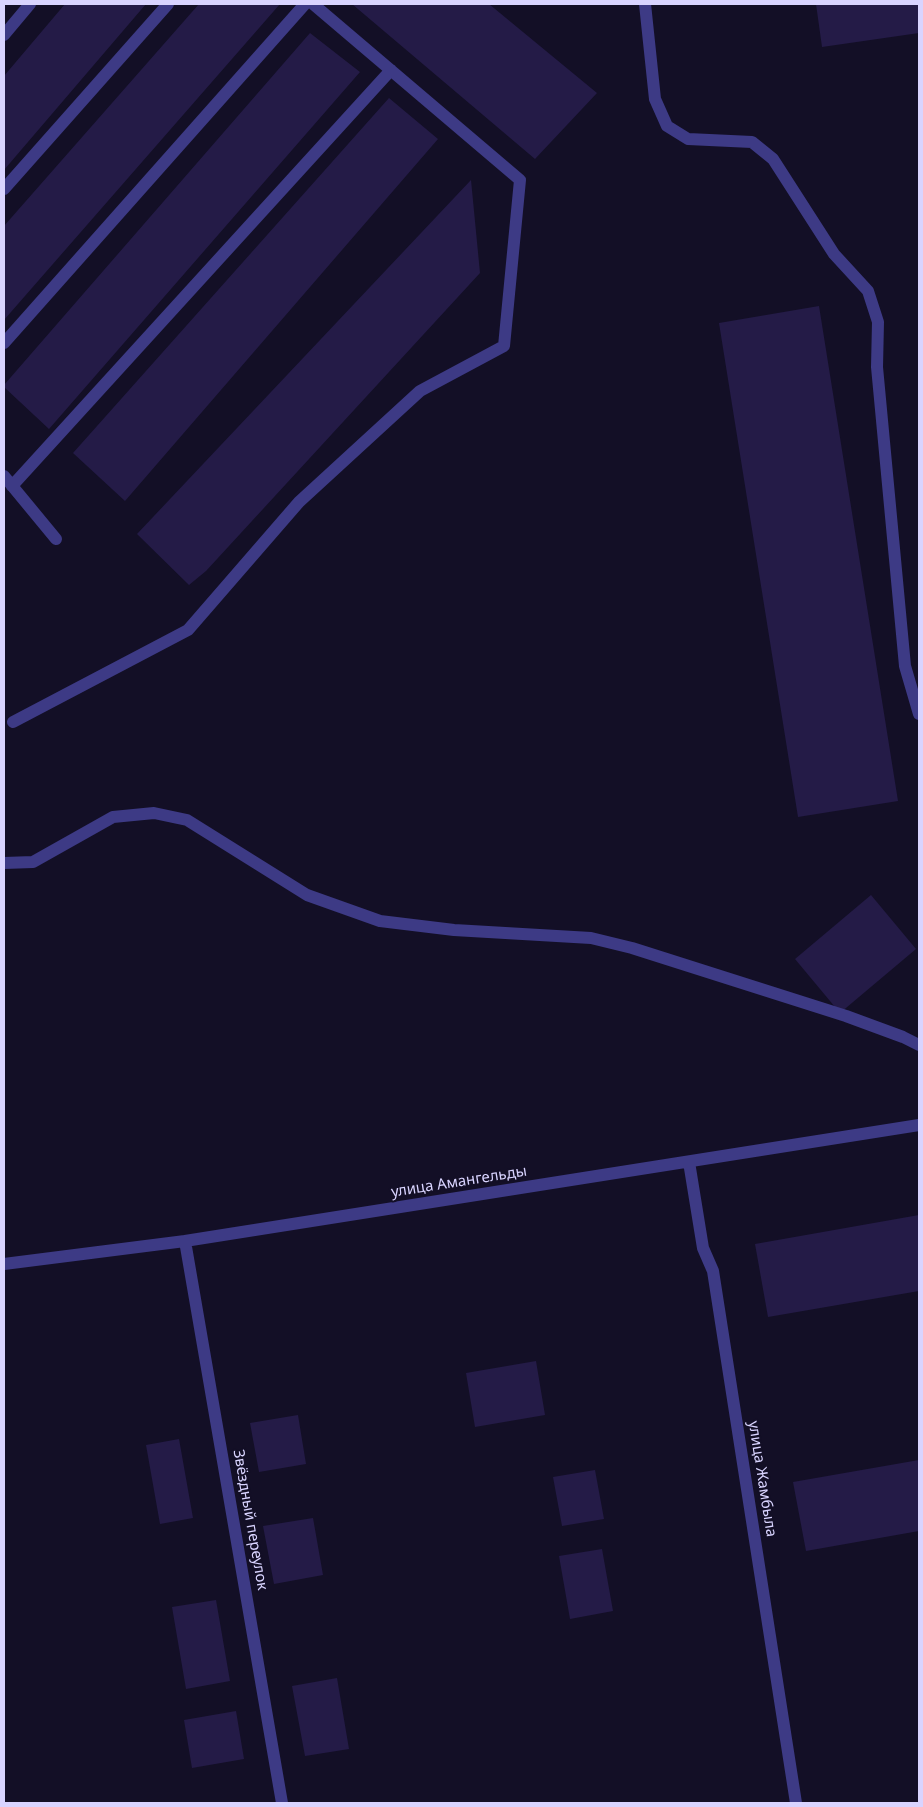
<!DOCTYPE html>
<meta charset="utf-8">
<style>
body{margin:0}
#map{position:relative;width:923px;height:1807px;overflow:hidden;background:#130f26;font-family:"Noto Sans",sans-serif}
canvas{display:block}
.frame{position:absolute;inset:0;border:5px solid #d9d4ff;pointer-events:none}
</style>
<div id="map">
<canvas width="923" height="1807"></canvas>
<div class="frame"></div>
</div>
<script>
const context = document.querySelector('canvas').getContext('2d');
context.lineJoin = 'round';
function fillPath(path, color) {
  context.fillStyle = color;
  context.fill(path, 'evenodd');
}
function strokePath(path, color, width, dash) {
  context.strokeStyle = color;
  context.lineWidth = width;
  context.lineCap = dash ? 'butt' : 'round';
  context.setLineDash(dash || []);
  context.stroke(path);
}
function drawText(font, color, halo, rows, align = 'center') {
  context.font = font + ' "Noto Sans",sans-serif';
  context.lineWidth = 4;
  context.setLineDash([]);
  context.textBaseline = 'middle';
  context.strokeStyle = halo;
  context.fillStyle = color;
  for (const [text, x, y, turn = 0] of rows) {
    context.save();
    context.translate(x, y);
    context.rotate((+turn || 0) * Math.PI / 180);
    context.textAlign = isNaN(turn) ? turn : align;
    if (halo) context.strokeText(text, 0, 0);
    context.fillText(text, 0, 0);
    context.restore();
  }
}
fillPath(new Path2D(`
 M65,4H146L4,170V76Z
 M199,4H280L4,320V226Z
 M352,4H489L597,93L535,159Z
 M816,4H919V33L822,47Z
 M310,33L360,72L49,429L4,387V385Z
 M389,98L438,139L125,501L73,453Z
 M471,180L480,273L206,571L189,585L137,534Z
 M819,306L898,801L798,817L719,323Z
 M871,895L916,949L840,1013L795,959Z
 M919,1215V1291L768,1317L755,1244Z
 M536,1361L545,1415L475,1427L466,1373Z
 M298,1415L306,1464L259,1472L250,1423Z
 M179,1439L193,1518L160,1524L146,1445Z
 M919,1460V1531L806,1551L793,1482Z
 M595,1470L604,1519L562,1526L553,1477Z
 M313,1518L323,1575L274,1584L263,1526Z
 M602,1549L613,1611L570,1619L559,1556Z
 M216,1600L230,1681L186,1689L172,1607Z
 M337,1678L349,1749L305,1756L292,1686Z
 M236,1711L244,1759L192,1768L184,1720Z`), '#241b47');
strokePath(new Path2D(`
 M645,4L655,99L667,126L688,139L752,142L773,159L834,254L868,291L878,322L877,367L905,666L919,714
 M4,35L30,4
 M4,189L168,4
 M4,343L305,4
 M4,476L56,539
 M12,486L391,70
 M13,722L188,630L299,502L420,391L504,346L520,180L313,4
 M4,863L33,862L113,817L154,813L187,820L307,895L380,921L454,930L591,938L632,948L846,1016L903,1037L919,1045
 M689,1162L703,1248L713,1271L796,1803
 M185,1241L282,1803
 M4,1264L185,1241L919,1125`), '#3d3a85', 12);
drawText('15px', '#d9d4ff', '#130f26', [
 ["улица Амангельды",459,1182,-9],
 ["улица Жамбыла",762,1479,81],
 ["Звёздный переулок",250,1520,80]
]);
</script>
